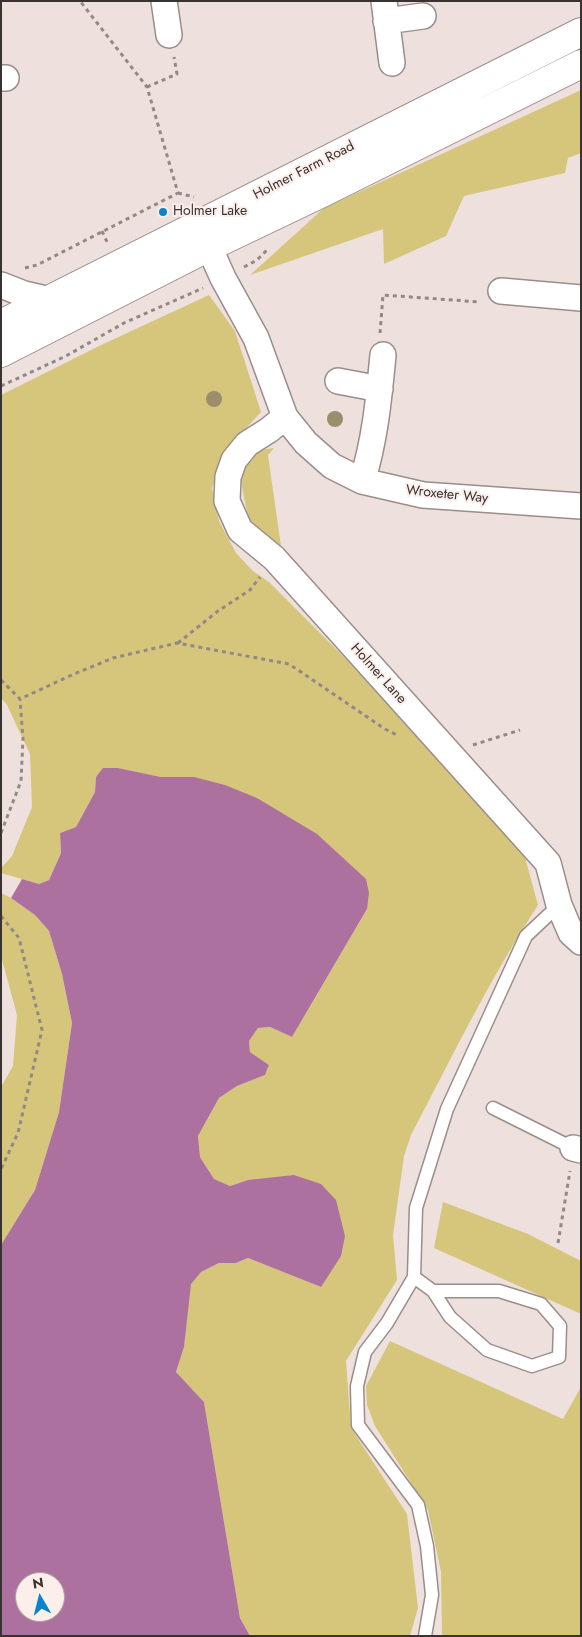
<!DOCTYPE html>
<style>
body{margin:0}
#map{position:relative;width:582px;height:1637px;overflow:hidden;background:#eee1dd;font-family:Jost,sans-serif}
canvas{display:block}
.frame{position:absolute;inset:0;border:2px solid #383331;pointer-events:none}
.north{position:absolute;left:15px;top:1572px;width:50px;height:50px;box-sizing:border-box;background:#fceeea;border:1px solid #aea3a0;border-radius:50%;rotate:352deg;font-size:14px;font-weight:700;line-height:20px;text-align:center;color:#383331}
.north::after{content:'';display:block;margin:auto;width:18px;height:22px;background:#0884cc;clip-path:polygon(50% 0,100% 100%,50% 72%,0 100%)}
</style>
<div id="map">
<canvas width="582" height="1637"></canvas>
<div class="frame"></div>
<div class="north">N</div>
</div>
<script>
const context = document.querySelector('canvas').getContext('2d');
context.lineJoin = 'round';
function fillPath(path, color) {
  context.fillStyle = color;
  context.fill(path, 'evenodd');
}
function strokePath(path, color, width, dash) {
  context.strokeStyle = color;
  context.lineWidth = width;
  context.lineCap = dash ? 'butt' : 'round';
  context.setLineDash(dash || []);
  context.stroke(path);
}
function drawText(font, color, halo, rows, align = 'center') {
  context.font = font + ' Jost,sans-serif';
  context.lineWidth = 4;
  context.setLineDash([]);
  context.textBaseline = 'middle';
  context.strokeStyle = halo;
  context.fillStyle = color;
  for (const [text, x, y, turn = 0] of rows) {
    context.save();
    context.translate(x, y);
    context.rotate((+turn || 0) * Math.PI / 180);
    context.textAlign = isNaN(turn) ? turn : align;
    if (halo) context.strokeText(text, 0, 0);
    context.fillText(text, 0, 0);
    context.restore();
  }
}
fillPath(new Path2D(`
 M581,90V153L568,158L565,173L464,196L446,236L384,264L383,229L250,275L324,208Z
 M209,295L235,331L261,412L248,426L223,458L212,488L219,521L236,553L253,571L269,582L347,660L523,850L538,905C490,978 452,1057 411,1135L404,1156L393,1235L397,1280L346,1361L351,1428L407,1514L418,1608L410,1636H250L240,1618L204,1402L176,1372L184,1347L190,1284L201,1272L219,1263H236L248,1258L321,1287L248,1180L230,1186L214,1179L200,1157L198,1136L219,1098L237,1086L265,1075L269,1065L250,1052L249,1041L258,1028L270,1027L292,1037L367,909L194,777H161L118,768L96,777L95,792L76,827L60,833L61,853L49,880L39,884L1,873V868L12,856L32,807L30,754L7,705L1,698V395L99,346Z
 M274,448L268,455L281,546C274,542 264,538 257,532C246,521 241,482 240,467L254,451Z
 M1,893L11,898L35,915L49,931L62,974L72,1023L59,1112L35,1190L1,1245V1087L13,1066L17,1015L1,956Z
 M443,1202L528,1234L581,1261V1314L434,1248Z
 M390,1341L563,1419L581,1387V1636H442L441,1572L428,1510L375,1426L367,1405L366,1386Z`), '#d5c67c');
fillPath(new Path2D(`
 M103,768H118L161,777H194L225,785L257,798L317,834L366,879L369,893L367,909L292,1037L270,1027L258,1028L249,1041L250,1052L269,1065L265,1075L237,1086L219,1098L198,1136L200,1157L214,1179L230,1186L248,1180L294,1175L321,1184L336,1200L345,1236L341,1256L321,1287L248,1258L236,1263H219L201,1272L191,1284L184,1347L176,1372L204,1402L240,1618L250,1636H1V1245L35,1190L59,1112L72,1023L62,974L49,931L35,915L11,898L22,879L39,884L49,880L61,853L60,833L76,827L95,792L96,777ZM25,1582H55V1612H25Z`), '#ad719f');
const service = new Path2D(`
 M493,1108L573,1148
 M414,1277L387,1323L365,1352L357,1386L358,1425L418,1505L427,1546L432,1595L425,1636
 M433,1291L450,1317L487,1350L532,1366L559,1357L560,1326L541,1304L499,1291H433L414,1277L416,1208L447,1109L526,936L559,905`);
const minor = new Path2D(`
 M164,1L169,35
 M384,1L392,63
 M386,21L423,16
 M1,78H6
 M209,247L223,278L256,338L285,417L306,443L332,466L362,481L423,495L581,506
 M1,285L24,294L50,300
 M501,291L581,298
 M338,381L380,389
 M285,417L269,430L247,444L234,460L228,477L227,501L240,530L274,558L548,863L559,905L571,933L581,942
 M362,481C375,441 379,397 383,355
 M573,1148L581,1150`);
const tertiary = new Path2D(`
 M1,324L581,32
 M1,353L209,247L322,193L581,64`);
strokePath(service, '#9a8d8a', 15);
strokePath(minor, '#9a8d8a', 28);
strokePath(tertiary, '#9a8d8a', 30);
strokePath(new Path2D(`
 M147,87L177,74L174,57
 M178,193L194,197
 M102,231L107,242
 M244,267L257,260L267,250
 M25,268L37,265L178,193L147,87L80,1
 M380,333L383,295L480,302
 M1,386L66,356L124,323L203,288
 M178,643L218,611L250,590L260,577
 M1,680L20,699L74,674L113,658L177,643L289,664L385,729L399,736
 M473,745L520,730
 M1,833L21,781L23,739L20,699
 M1,916L19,938L42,1030L18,1133L1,1169
 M558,1243L570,1171`), '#928986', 3, [4, 4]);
strokePath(service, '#fff', 12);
strokePath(minor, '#fff', 25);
strokePath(tertiary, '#fff', 28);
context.fillStyle = '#9a8e6c';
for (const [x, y] of [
 [214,399],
 [335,419]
]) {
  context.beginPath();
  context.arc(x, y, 8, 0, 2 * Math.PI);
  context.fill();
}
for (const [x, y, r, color] of [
 [163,212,5,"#0884cc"]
]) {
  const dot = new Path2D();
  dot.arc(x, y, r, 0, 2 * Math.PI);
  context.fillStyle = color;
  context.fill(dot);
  strokePath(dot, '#fceeea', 2);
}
drawText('14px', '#383331', '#fceeea', [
 ["Holmer Farm Road",304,171,-27],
 ["Wroxeter Way",447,495,6],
 ["Holmer Lane",378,674,48]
]);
drawText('14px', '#383331', '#fceeea', [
 ["Holmer Lake",173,212]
], 'left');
</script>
